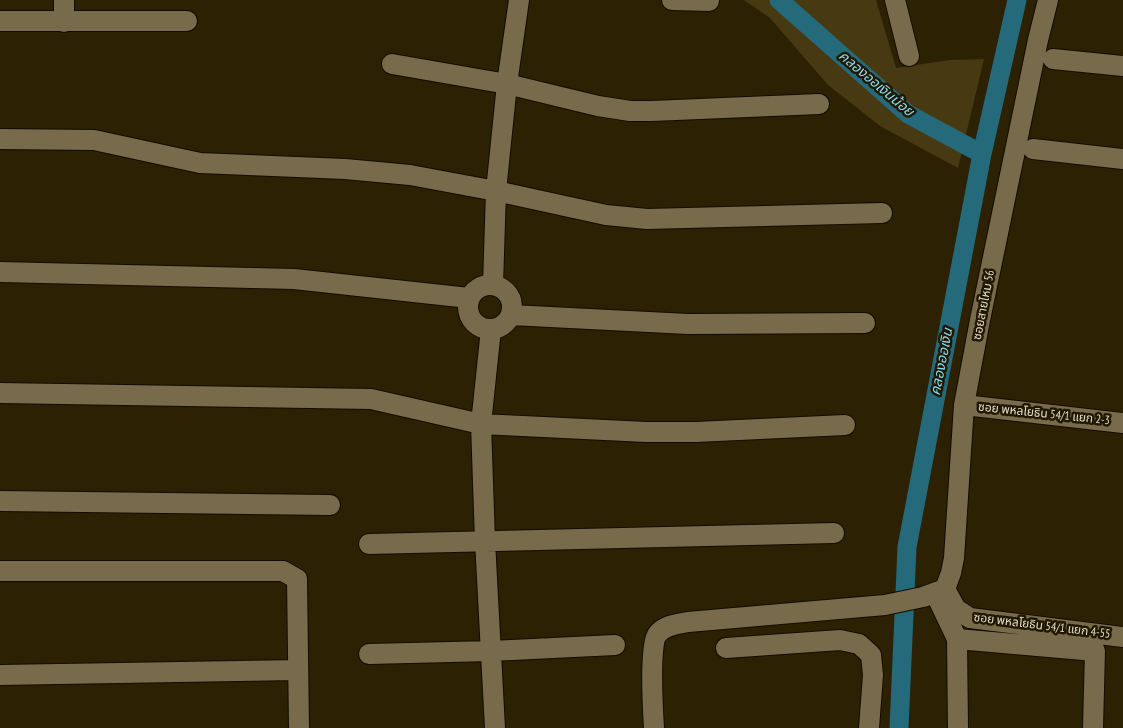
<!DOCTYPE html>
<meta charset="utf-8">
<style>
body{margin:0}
canvas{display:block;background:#2c2102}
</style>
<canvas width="1123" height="728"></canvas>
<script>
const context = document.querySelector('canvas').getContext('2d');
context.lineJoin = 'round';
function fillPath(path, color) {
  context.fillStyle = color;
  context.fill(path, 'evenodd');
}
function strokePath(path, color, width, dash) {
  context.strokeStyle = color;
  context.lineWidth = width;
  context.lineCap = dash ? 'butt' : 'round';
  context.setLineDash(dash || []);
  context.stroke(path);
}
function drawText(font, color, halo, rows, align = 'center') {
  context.font = font + ' "PT Sans Narrow","Noto Sans Thai",sans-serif';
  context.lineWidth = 5;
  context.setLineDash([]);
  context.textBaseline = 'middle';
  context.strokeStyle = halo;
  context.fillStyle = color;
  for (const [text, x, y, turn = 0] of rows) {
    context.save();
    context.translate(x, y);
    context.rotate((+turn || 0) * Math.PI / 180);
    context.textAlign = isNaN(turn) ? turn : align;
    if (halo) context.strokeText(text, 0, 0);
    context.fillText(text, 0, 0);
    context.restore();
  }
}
fillPath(new Path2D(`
 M744,0H876L896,68L950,60L984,59L958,168L880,126L828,85L770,18Z`), '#473911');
strokePath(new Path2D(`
 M779,0L908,114L982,154
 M899,728L907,547L982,154L1017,0`), '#246a7b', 19);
const minor = new Path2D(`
 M64,0V22
 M672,0L709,1
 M895,0L909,56
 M0,21H187
 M1053,59L1123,66
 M392,64L507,84L598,106L630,111H652L819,104
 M0,139L94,140L200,163L345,169L410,175L496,191L606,215L647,219L882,213
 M1033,149L1123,159
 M0,272L294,279L469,298
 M468 307a22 22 0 1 1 44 0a22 22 0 1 1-44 0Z
 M493,285L496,191L507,84L519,0
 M511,315L688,324L865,323
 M491,329L481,424L485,541L495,728
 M0,393L371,399L481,424L646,432H696L845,425
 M964,405L1123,423
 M0,501L330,505
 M369,544L834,533
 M0,571H283L297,579L299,728
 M945,589L956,609L970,618L1123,637
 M937,597L957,639L958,728
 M957,639L1095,651L1093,728
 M726,648L840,640L859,644L871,655L873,675L869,728
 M369,654L491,651L615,645
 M0,675L298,670
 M654,728C653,712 649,645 657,635C663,625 678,624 688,622L885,605L923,597L945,589L951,573L954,558L964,405L980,320L1038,40L1048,0`);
strokePath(minor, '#130b00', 22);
strokePath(minor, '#776b4b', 20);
drawText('12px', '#e1dbc9', '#221800', [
 ["ซอยสายไหม 56",984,305,-79],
 ["ซอย พหลโยธิน 54/1 แยก 2-3",1044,414,6],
 ["ซอย พหลโยธิน 54/1 แยก 4-55",1042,626,7]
]);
drawText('italic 14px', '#85ddf5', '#221800', [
 ["คลองออเงินน้อย",876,84,40],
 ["คลองออเงิน",942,362,-79]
]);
</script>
